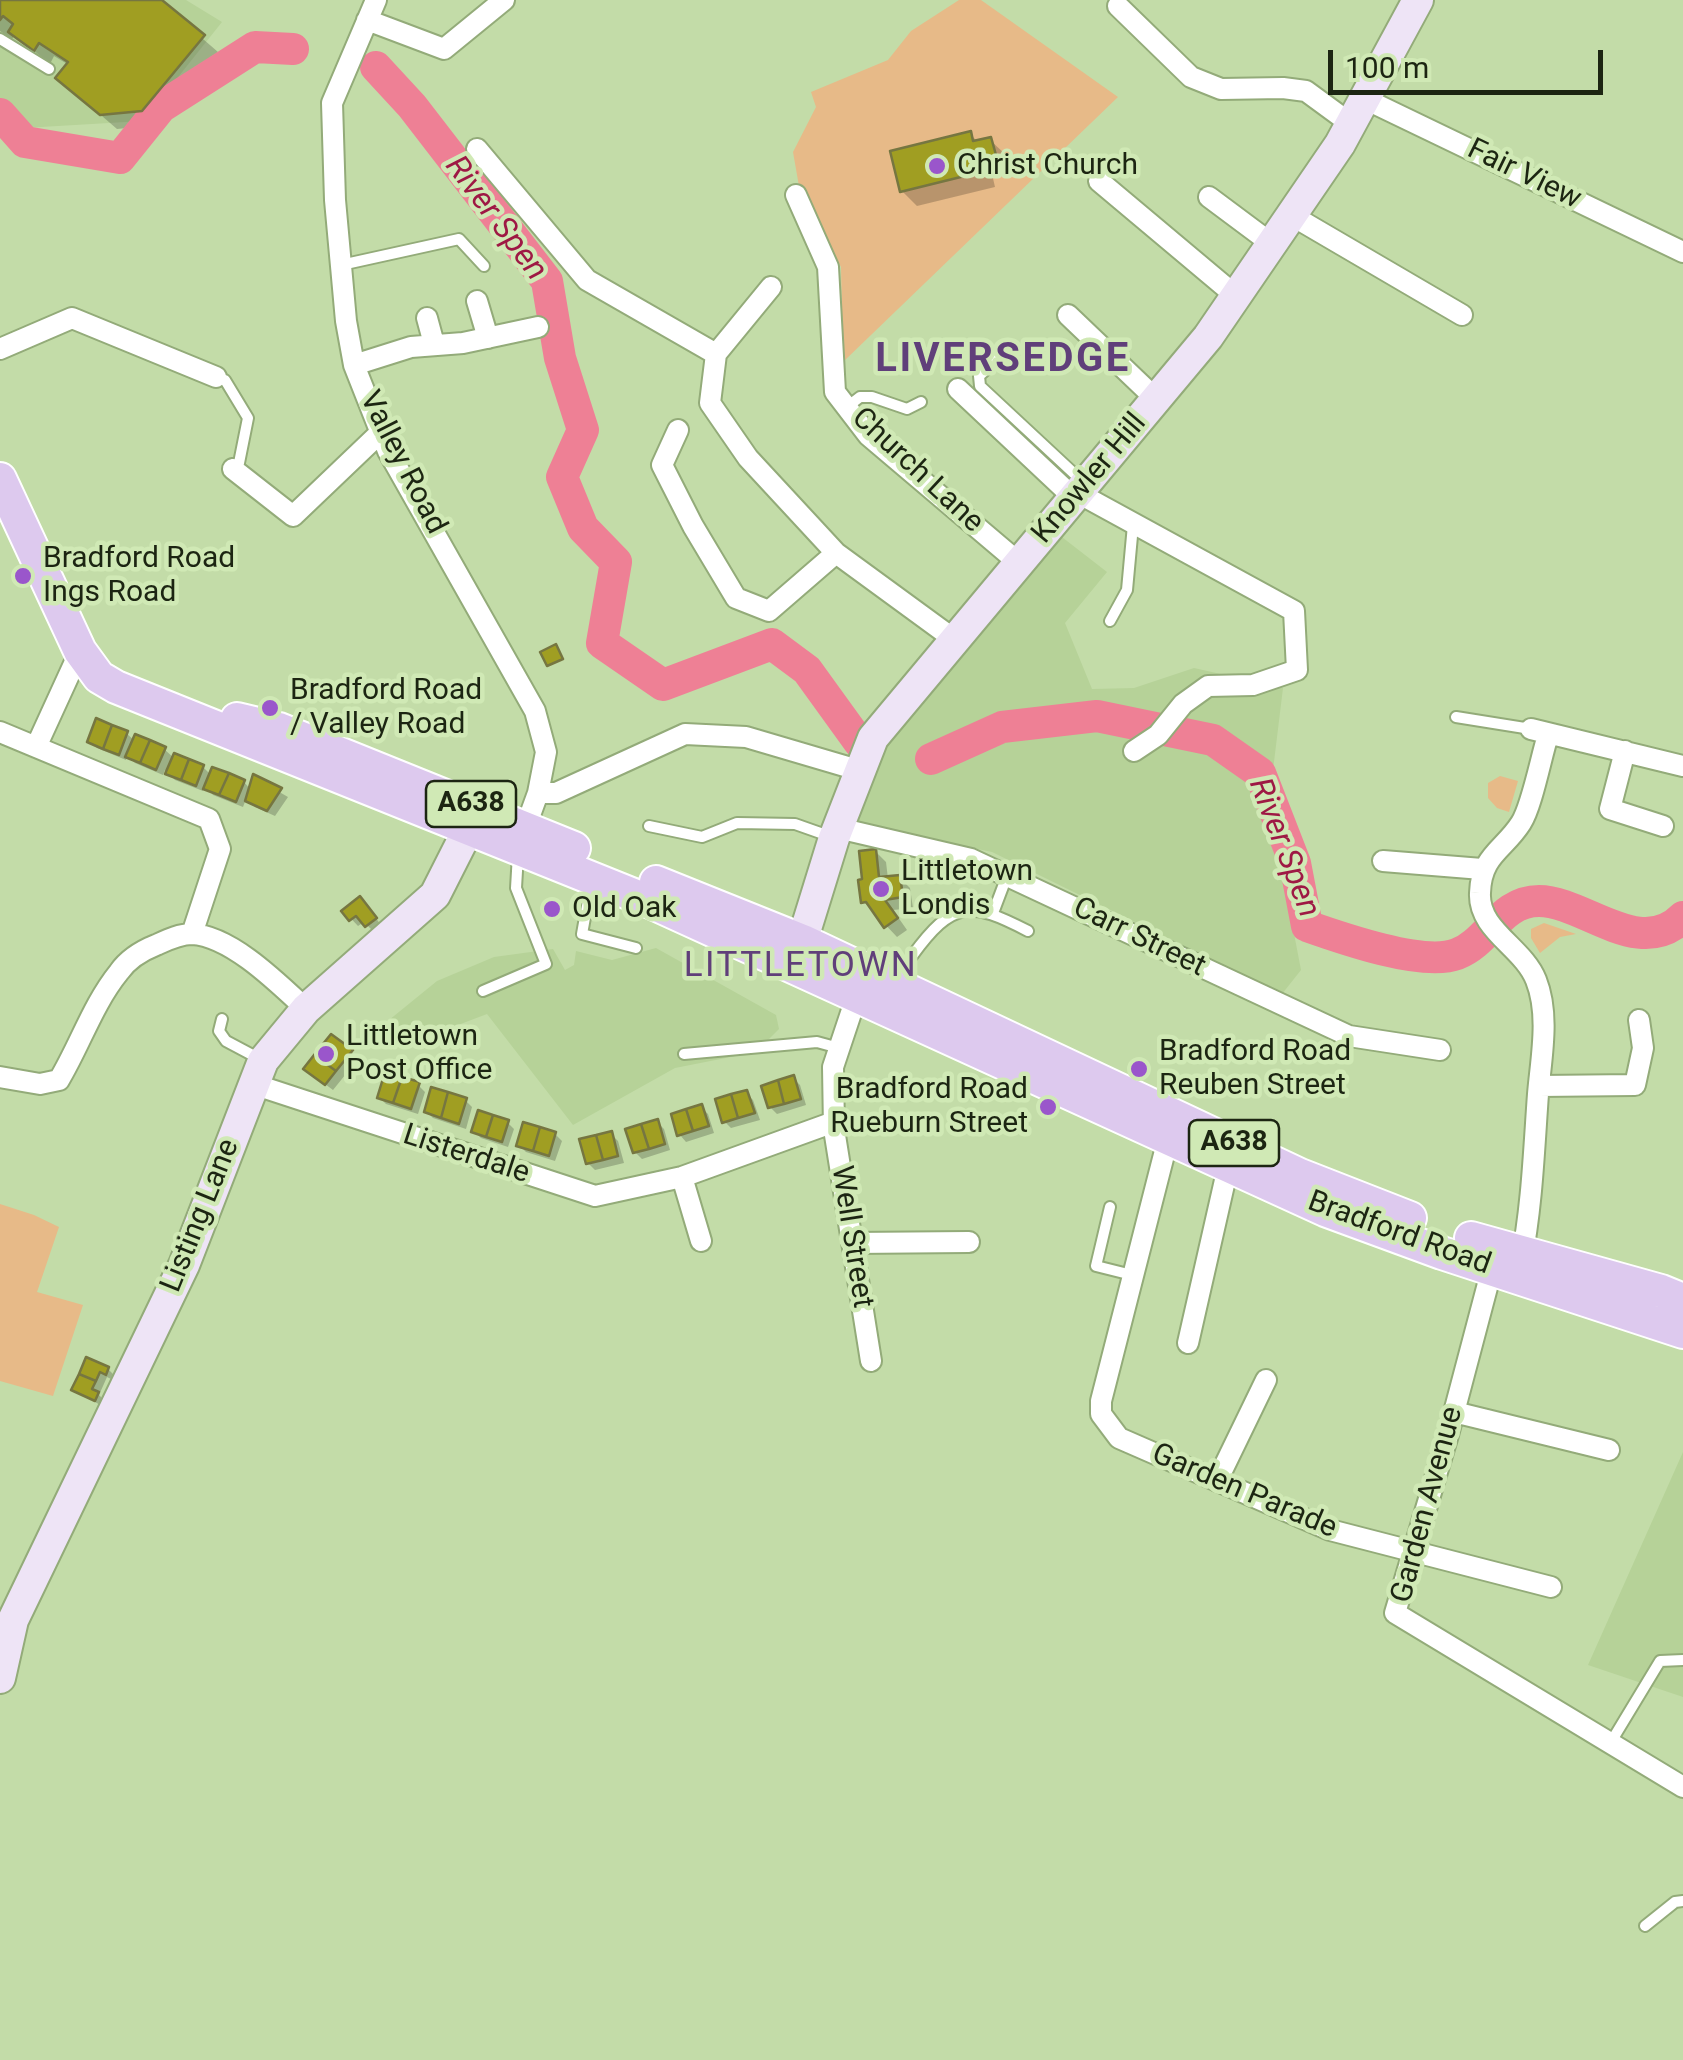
<!DOCTYPE html>
<style>
body{margin:0}
#map{position:relative;width:1683px;height:2060px;overflow:hidden;background:#c3dca8;font-family:Roboto,sans-serif}
canvas{display:block}
.scale{position:absolute;left:1328px;top:50px;width:275px;height:45px;box-sizing:border-box;border:5px solid #1c2512;border-top:0;padding-left:12px;font-size:30px;line-height:35px;white-space:nowrap;color:#1c2512;-webkit-text-stroke:8px #d0e9b5;paint-order:stroke}
</style>
<div id="map">
<canvas width="1683" height="2060"></canvas>
<div class="scale">100 m</div>
</div>
<script>
const context = document.querySelector('canvas').getContext('2d');
context.lineJoin = 'round';
function fillPath(path, color) {
  context.fillStyle = color;
  context.fill(path, 'evenodd');
}
function strokePath(path, color, width, dash) {
  context.strokeStyle = color;
  context.lineWidth = width;
  context.lineCap = dash ? 'butt' : 'round';
  context.setLineDash(dash || []);
  context.stroke(path);
}
function drawText(font, color, halo, rows, align = 'center') {
  context.font = font + ' Roboto,sans-serif';
  context.lineWidth = 9;
  context.setLineDash([]);
  context.textBaseline = 'middle';
  context.strokeStyle = halo;
  context.fillStyle = color;
  for (const [text, x, y, turn = 0] of rows) {
    context.save();
    context.translate(x, y);
    context.rotate((+turn || 0) * Math.PI / 180);
    context.textAlign = isNaN(turn) ? turn : align;
    if (halo) context.strokeText(text, 0, 0);
    context.fillText(text, 0, 0);
    context.restore();
  }
}
fillPath(new Path2D(`
 M0,0H186L222,22L143,121L24,128L0,123Z
 M1058,534L1107,572L1065,623L1092,689L1134,688L1194,668L1283,688L1273,770V824L1301,970L1282,994L992,852L849,822L887,734Z
 M656,948L776,1015L779,1029L756,1052L675,1068L573,1125L487,1014L392,1050L378,1029L437,981L494,957L553,949L565,970L574,965L576,951L612,960Z
 M1683,1452V1697L1588,1665Z`), '#b6d298');
fillPath(new Path2D(`
 M959,0H981L1118,97L843,362L841,267L800,192L793,152L816,107L811,92L888,60L911,31Z
 M1500,776L1518,781L1509,812L1497,808L1488,798V783Z
 M1544,923L1576,934L1560,937L1540,953L1531,938V929Z
 M0,1204L34,1215L59,1227L37,1292L83,1305L53,1396L0,1381Z`), '#e7ba88');
fillPath(new Path2D(`
 M0,0H158L218,52L158,125L117,129L58,78L69,65L54,56L50,64L15,35L12,39L0,31Z
 M970,134L979,143L990,140L1006,155L1009,170L992,174L995,187L917,206L902,191Z
 M126,733L135,741L164,749L175,759L203,767L212,776L244,782L251,790L255,778L288,797L275,816L255,807L246,799L243,807L213,795L205,786L203,791L175,780L165,770L163,775L135,763L127,755L126,760L97,748L90,742Z
 M875,851L886,862L888,879L899,877L910,888L913,908L893,910L907,930L897,937L864,902Z
 M366,906L382,926L374,932L364,922L358,926L344,911Z
 M351,1052L358,1059L333,1090L313,1075Z
 M793,1078L800,1085L806,1105L777,1114L770,1107Z
 M418,1085L425,1092L418,1114L386,1104L379,1097Z
 M746,1093L753,1100L760,1120L731,1128L724,1121Z
 M465,1100L472,1107L466,1129L433,1118L426,1111Z
 M701,1107L708,1114L714,1133L686,1142L680,1135Z
 M507,1122L514,1129L508,1147L481,1138L474,1131Z
 M657,1122L664,1129L670,1150L642,1159L635,1152Z
 M555,1134L562,1141L555,1161L526,1152L519,1145Z
 M611,1134L618,1141L624,1163L595,1170L588,1163Z
 M88,1360L108,1369L115,1376L113,1380L107,1377L99,1395L105,1401L102,1406L74,1390Z`), '#0003');
strokePath(new Path2D(`
 M376,67L412,106L547,281L560,358L583,430L562,477L583,528L616,562L602,643L663,685L772,644L807,670L859,742
 M0,114L25,142L120,158L161,107L255,47L293,49
 M931,759L1002,727L1097,716L1213,740L1260,773L1295,863L1307,926C1341,938 1423,967 1457,954C1489,942 1500,901 1539,901C1584,901 1640,961 1683,917`), '#ee8095', 32);
const building = new Path2D(`
 M0,0H162L205,35L142,111L100,115L55,78L68,62L39,43L34,51L8,32L13,24L3,16L0,20Z
 M971,131L973,141L991,137L996,155L978,160L981,172L900,192L890,151Z
 M556,644L563,659L547,666L540,652Z
 M96,718L112,725L103,749L87,742Z
 M112,725L128,731L119,755L103,749Z
 M135,734L150,740L140,763L125,757Z
 M150,740L166,747L156,770L140,763Z
 M174,753L189,759L181,780L165,774Z
 M189,759L204,765L196,786L181,780Z
 M212,767L229,773L219,795L203,789Z
 M229,773L245,780L236,802L219,795Z
 M253,774L282,788L267,811L245,801Z
 M876,849L879,877L900,875L903,897L885,900L898,918L884,928L866,902L861,903L858,880L862,879L859,851Z
 M360,896L377,918L365,927L356,916L349,921L341,911Z
 M331,1034L353,1050L336,1071L314,1055Z
 M314,1055L336,1071L325,1085L303,1069Z
 M385,1072L402,1077L393,1103L377,1098Z
 M794,1075L801,1099L784,1104L778,1080Z
 M402,1077L420,1082L411,1109L393,1103Z
 M778,1080L784,1104L768,1108L761,1086Z
 M431,1087L448,1092L441,1118L424,1112Z
 M747,1090L755,1113L738,1118L731,1094Z
 M448,1092L467,1098L459,1124L441,1118Z
 M731,1094L738,1118L722,1123L715,1099Z
 M702,1104L709,1126L693,1131L686,1109Z
 M686,1109L693,1131L677,1136L671,1114Z
 M478,1110L493,1115L486,1137L471,1132Z
 M493,1115L509,1120L502,1142L486,1137Z
 M658,1119L665,1144L649,1149L641,1124Z
 M523,1122L540,1127L533,1151L516,1146Z
 M641,1124L649,1149L633,1153L625,1129Z
 M540,1127L556,1132L549,1156L533,1151Z
 M612,1131L618,1156L603,1160L596,1135Z
 M596,1135L603,1160L586,1164L579,1139Z
 M86,1357L109,1367L106,1375L100,1372L96,1381L79,1374Z
 M79,1374L96,1381L92,1389L99,1392L95,1401L71,1390Z`);
fillPath(building, '#a09e22');
strokePath(building, '#767641', 2.5);
const lane = new Path2D(`
 M0,39L49,69
 M341,265L459,239L484,266
 M1003,354L979,376L980,386L1081,480
 M225,380L248,418L239,463
 M847,407L860,397H872L907,409L921,402
 M1110,621L1127,590L1133,525
 M1456,717L1531,729
 M649,826L702,837L737,823L795,824L829,836
 M591,884L582,934L636,948
 M993,913L1007,876
 M912,956C953,900 970,901 1028,931
 M483,991L546,964L516,888L518,854
 M222,1019L219,1031L226,1041L258,1058
 M684,1054L817,1042L839,1048
 M1110,1207L1096,1266L1132,1275
 M1611,1742L1660,1661L1683,1660
 M1645,1926L1675,1902L1683,1901`);
const street = new Path2D(`
 M376,0L332,103L335,200L346,321L354,365L388,451L535,711L546,752L538,793L522,837
 M1118,6L1191,77L1221,89L1283,88L1306,91L1351,124
 M367,20L444,49L504,0
 M1365,99L1683,252
 M477,149L587,280L716,354
 M1099,181L1236,296
 M796,195L828,267L835,392L868,435L1019,563
 M1209,197L1272,244
 M1291,215L1462,315
 M771,287L716,354L710,403L748,458L836,553L955,640
 M477,301L488,338
 M1068,315L1157,400
 M427,318L434,344
 M0,349L72,318L216,377
 M354,365L411,347L463,343L538,327
 M958,389L1074,498
 M678,430L662,465L693,526L736,598L769,611L836,553
 M233,469L293,516L381,432
 M1078,493L1294,611L1297,670L1253,685L1208,686L1183,704L1158,735L1134,751
 M1531,729L1683,766
 M0,732L209,819L220,849L192,934
 M36,747L80,651
 M1625,751L1610,809L1663,826
 M538,793H556L685,734L746,737L858,770
 M838,828L971,859L1349,1036L1440,1050
 M1383,861L1482,869
 M856,998L833,1067L834,1129L871,1361
 M0,1077L40,1084L59,1080C80,1045 93,1004 119,972C128,959 141,951 156,945C167,940 179,934 192,934C231,936 278,983 306,1009
 M253,1084L595,1196L682,1177L834,1122
 M1539,1086L1635,1085L1643,1048L1639,1020
 M1168,1139L1101,1401V1414L1119,1438L1330,1530L1551,1587
 M682,1177L701,1241
 M852,1243L969,1242
 M1494,1261L1448,1435L1395,1613L1683,1787
 M1521,1262C1532,1207 1534,1149 1538,1094C1541,1058 1550,1015 1536,980C1523,947 1478,930 1480,893C1481,855 1504,850 1521,823C1532,806 1541,757 1548,735
 M1188,1343L1228,1167
 M1454,1412L1609,1450
 M1217,1481L1266,1380`);
const secondary = new Path2D(`
 M796,961L834,838L873,738L1208,337L1340,144L1418,0
 M0,1678L13,1620L184,1265L263,1061L306,1009L435,895L478,810`);
const primary = new Path2D(`
 M0,479L80,651L99,677L116,687L646,900L1325,1210L1442,1253L1683,1332
 M237,719L279,729L574,848
 M656,882L803,941L1300,1175L1410,1218
 M1471,1238L1661,1291L1683,1300`);
strokePath(lane, '#93ab79', 14);
strokePath(street, '#93ab79', 24);
strokePath(secondary, '#93ab79', 34);
strokePath(primary, '#fff', 36);
strokePath(lane, '#fff', 10);
strokePath(street, '#fff', 20);
strokePath(secondary, '#eee4f6', 30);
strokePath(primary, '#ddc9ee', 32);
for (const [x, y, r, color] of [
 [937,166,10,"#9a56cb"],
 [23,576,10,"#9a56cb"],
 [270,708,10,"#9a56cb"],
 [881,889,10,"#9a56cb"],
 [552,909,10,"#9a56cb"],
 [326,1054,10,"#9a56cb"],
 [1139,1069,10,"#9a56cb"],
 [1048,1107,10,"#9a56cb"]
]) {
  const dot = new Path2D();
  dot.arc(x, y, r, 0, 2 * Math.PI);
  context.fillStyle = color;
  context.fill(dot);
  strokePath(dot, '#d0e9b5', 4);
}
for (const [x, y, w] of [
 [471,804,90],
 [1234,1143,90]
]) {
  const box = new Path2D();
  box.roundRect(x - w / 2, y - 23, w, 46, 8);
  context.fillStyle = '#d0e9b5';
  context.fill(box);
  strokePath(box, '#1c2512', 2.5);
}
drawText('bold 28px', '#1c2512', null, [
 ["A638",471,804],
 ["A638",1234,1143]
]);
drawText('30px', '#1c2512', '#d0e9b5', [
 ["Christ Church",957,166],
 ["Bradford Road",43,559],
 ["Ings Road",43,593],
 ["Bradford Road",290,691],
 ["/ Valley Road",290,725],
 ["Littletown",901,872],
 ["Londis",901,906],
 ["Old Oak",572,909],
 ["Littletown",346,1037],
 ["Post Office",346,1071],
 ["Bradford Road",1159,1052],
 ["Reuben Street",1159,1086],
 ["Bradford Road",1028,1090,"right"],
 ["Rueburn Street",1028,1124,"right"]
], 'left');
drawText('30px', '#1c2512', '#d0e9b5', [
 ["Fair View",1524,175,26],
 ["Valley Road",402,463,63],
 ["Church Lane",917,471,43],
 ["Knowler Hill",1090,479,-50],
 ["Carr Street",1139,938,26],
 ["Listerdale",466,1155,18],
 ["Listing Lane",201,1216,-68],
 ["Bradford Road",1399,1234,20],
 ["Well Street",851,1237,81],
 ["Garden Parade",1244,1492,23],
 ["Garden Avenue",1428,1505,-75]
]);
drawText('italic 32px', '#9e1944', '#d0e9b5', [
 ["River Spen",495,219,53],
 ["River Spen",1283,848,69]
]);
context.letterSpacing = '2.5px';
drawText('35px', '#603f7a', '#d0e9b5', [
 ["LITTLETOWN",801,967]
]);
context.letterSpacing = '0px';
context.letterSpacing = '2.5px';
drawText('bold 40px', '#603f7a', '#d0e9b5', [
 ["LIVERSEDGE",1003,361]
]);
context.letterSpacing = '0px';
</script>
